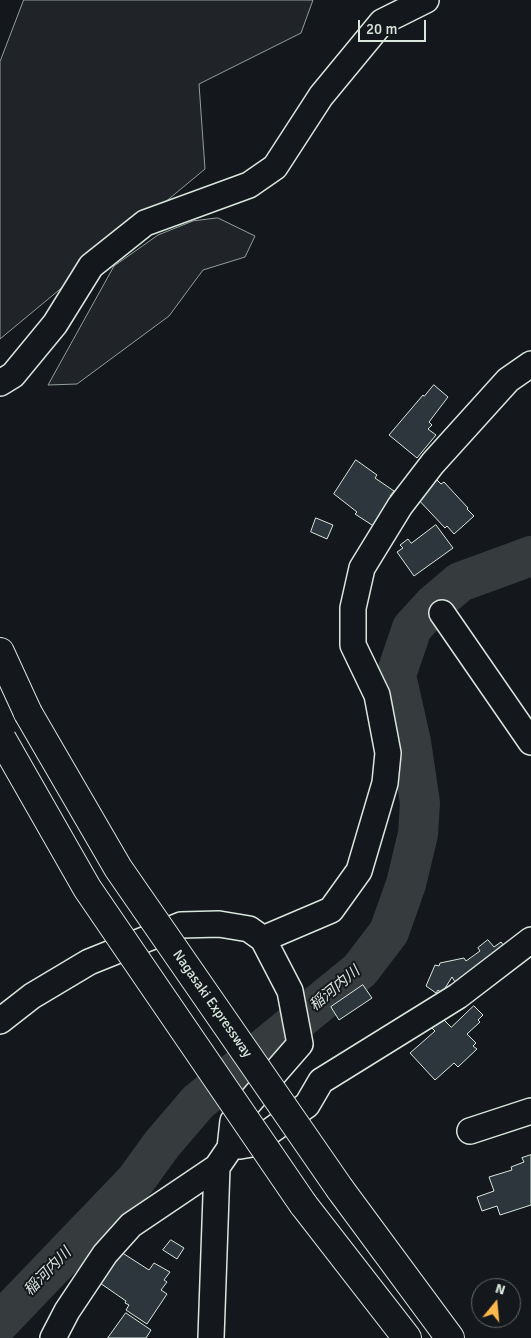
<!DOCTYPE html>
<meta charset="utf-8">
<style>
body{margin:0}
#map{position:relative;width:531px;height:1338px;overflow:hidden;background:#14181c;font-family:Signika,sans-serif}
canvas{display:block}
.north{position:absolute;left:471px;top:1278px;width:50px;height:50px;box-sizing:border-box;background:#14181c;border:1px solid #626a69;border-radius:50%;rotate:17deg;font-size:14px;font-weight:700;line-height:20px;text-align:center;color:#d8e6dc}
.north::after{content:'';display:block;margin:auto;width:18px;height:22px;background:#ffb74d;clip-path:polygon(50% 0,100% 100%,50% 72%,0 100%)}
.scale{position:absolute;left:358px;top:20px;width:68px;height:22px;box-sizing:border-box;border:2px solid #d8e6dc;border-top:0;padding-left:6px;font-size:15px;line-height:18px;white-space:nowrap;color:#d8e6dc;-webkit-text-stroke:4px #14181c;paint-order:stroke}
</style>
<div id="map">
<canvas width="531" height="1338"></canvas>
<div class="north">N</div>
<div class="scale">20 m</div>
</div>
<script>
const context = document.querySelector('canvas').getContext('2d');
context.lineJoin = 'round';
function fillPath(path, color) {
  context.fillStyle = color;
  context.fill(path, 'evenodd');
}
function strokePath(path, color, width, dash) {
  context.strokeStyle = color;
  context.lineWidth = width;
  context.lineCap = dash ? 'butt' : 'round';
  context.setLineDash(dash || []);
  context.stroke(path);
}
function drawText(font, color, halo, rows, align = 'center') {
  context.font = font + ' Signika,"Noto Sans JP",sans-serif';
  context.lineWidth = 4;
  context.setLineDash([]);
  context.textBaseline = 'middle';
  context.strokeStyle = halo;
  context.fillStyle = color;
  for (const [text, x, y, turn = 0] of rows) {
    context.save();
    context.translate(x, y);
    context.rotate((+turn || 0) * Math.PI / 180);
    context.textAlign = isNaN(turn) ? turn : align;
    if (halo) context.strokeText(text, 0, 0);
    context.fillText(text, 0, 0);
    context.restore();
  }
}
const green = new Path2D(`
 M24,0H313L301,33L199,84L205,169L0,339V62Z
 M218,218L255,236L245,257L203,270L169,316L77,384L48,385L114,266L158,235L193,221Z`);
fillPath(green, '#202428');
strokePath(green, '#939e99', 1);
strokePath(new Path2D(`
 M0,1322L136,1180L162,1144L198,1102L360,970L389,932L406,884L418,834L420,803L411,742L396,675L412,628L434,604L460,582L531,556`), '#363b3e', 40);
const building = new Path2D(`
 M434,385L448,397L429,422L432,425L428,429L436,435L417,458L389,435L423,395L424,396Z
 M356,460L377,475L375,478L394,491L390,496L395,500L375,527L355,514L357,512L334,494Z
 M435,478L441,484L444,482L468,508L467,509L474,516L454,534L447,526L445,528L415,496Z
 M316,518L333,525L327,539L311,532Z
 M436,525L453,548L414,576L397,552L403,548L400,545L408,539L411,543Z
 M488,940L494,947L501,942L507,950L457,985L452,977L442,993L438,990L436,993L426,986L435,965L439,966L440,963L464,958L466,961L480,951L478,948Z
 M363,985L372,998L339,1020L331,1007Z
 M474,1006L483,1015L478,1020L480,1022L467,1034L476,1043L473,1046L477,1049L458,1067L454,1063L435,1080L410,1053L435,1031L431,1027L442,1018L451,1027Z
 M531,1155V1205L500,1215L497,1206L482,1211L477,1197L494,1191L489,1177L512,1170L511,1167L524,1162L522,1158Z
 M171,1240L184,1248L177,1259L163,1250Z
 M121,1252L149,1270L154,1263L170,1272L164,1280L167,1282L161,1290L167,1294L147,1324L126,1310L129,1305L125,1303L126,1301L100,1283Z
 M126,1313L151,1330L146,1338H108Z`);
fillPath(building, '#2c363c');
strokePath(building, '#d8e6dc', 1);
const minor = new Path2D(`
 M0,383L13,375L55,324L91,266L145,223L249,185L275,167L321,96L382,22L426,0
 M442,613L531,742
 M263,939L331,910L359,871L385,783L388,753L377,695L353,645V608L362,568L400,506L433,463L508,380L531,364
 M0,1021L32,996L89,962L181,925L219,924L249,929L263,939L290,991L300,1044L233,1121L230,1148L217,1167L131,1225L105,1254L67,1311L53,1338
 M470,1131L531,1111
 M240,1146L252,1144L307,1105L321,1081L458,996L531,940
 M211,1338L217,1167`);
const highway = new Path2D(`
 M0,652L28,713
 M340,1189L450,1338
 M303,1204L407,1338`);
strokePath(minor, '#d8e6dc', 28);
strokePath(highway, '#d8e6dc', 30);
strokePath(minor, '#14181c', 25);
strokePath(highway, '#14181c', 28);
const highwayBridge = new Path2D(`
 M28,713L118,868L340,1189
 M2,739L87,888L303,1204`);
strokePath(highwayBridge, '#d8e6dc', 30, []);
strokePath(highwayBridge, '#14181c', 28);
drawText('14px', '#d8e6dc', '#14181c', [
 ["Nagasaki Expressway",212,1004,55]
]);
drawText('italic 15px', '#d8e6dc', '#14181c', [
 ["稲河内川",335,989,-40],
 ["稲河内川",48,1272,-46]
]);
</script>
